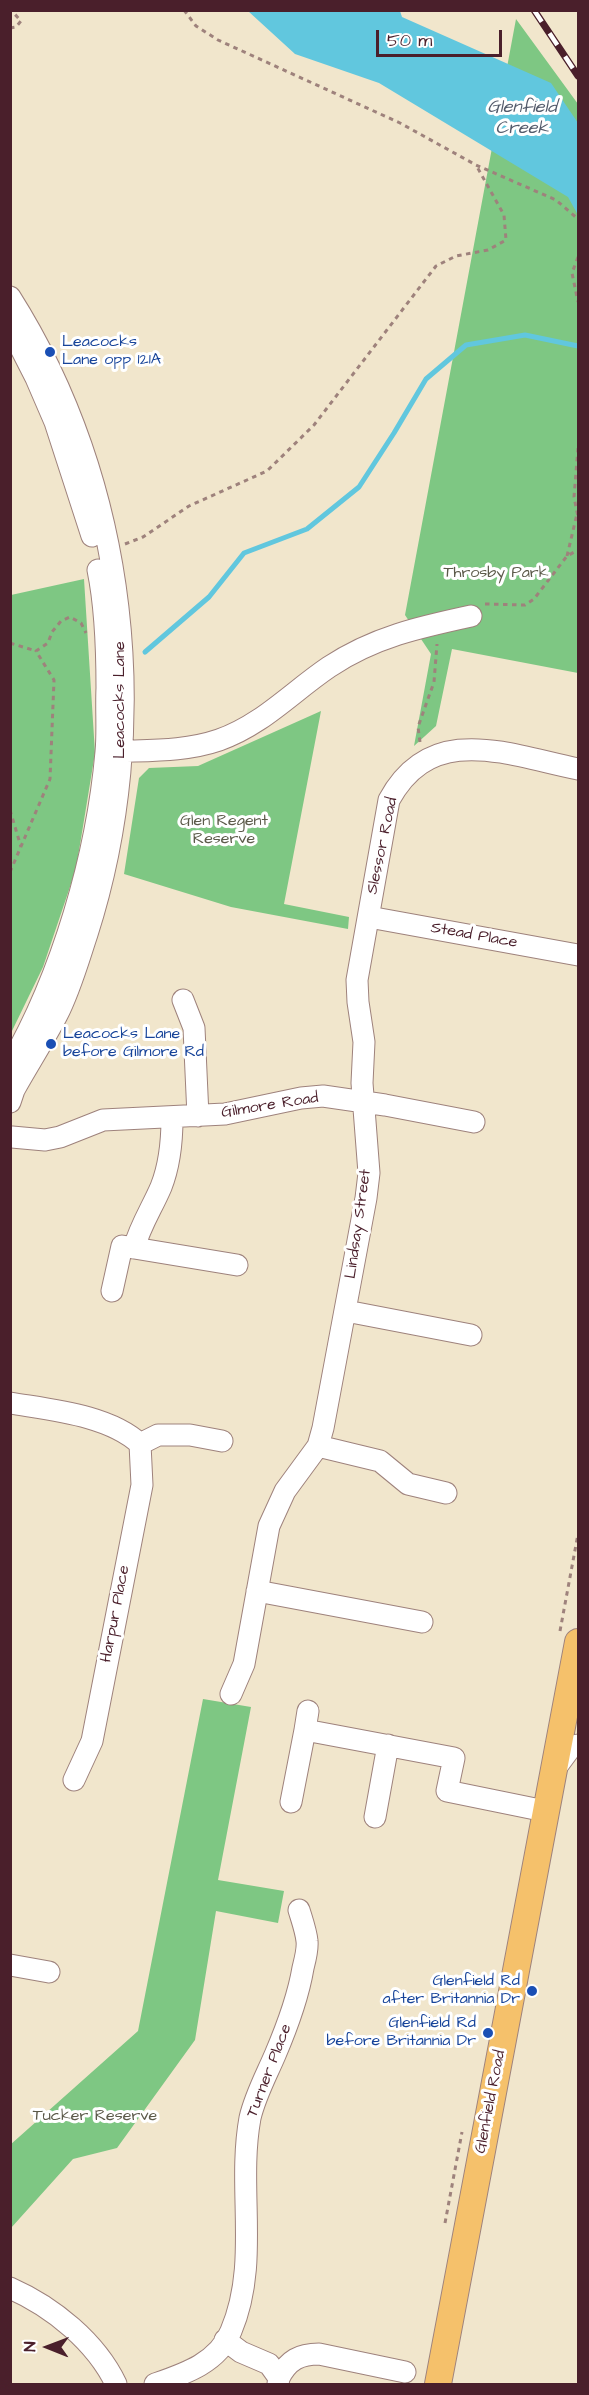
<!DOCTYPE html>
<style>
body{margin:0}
#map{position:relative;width:589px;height:2395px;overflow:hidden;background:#f1e6cc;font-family:"Architects Daughter",sans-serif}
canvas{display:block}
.frame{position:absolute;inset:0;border:12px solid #4a1f2b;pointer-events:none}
.north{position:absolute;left:18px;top:2317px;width:60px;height:60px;-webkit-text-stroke:4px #fff;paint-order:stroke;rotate:271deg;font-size:16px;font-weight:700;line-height:24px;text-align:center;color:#4a1f2b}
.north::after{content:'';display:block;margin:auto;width:21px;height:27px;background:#4a1f2b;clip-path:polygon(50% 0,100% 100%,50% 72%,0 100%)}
.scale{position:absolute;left:376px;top:30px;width:126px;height:27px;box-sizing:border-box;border:3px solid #4a1f2b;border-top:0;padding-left:8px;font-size:18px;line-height:21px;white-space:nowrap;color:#4a1f2b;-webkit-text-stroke:4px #fff;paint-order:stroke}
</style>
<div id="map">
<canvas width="589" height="2395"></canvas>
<div class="frame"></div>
<div class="north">N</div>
<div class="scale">50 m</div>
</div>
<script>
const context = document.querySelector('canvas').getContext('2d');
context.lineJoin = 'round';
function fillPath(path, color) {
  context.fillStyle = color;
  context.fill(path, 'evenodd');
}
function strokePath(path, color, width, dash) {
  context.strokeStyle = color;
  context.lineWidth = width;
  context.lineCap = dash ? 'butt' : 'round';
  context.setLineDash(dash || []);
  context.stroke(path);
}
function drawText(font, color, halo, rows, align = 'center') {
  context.font = font + ' "Architects Daughter",sans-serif';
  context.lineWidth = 6;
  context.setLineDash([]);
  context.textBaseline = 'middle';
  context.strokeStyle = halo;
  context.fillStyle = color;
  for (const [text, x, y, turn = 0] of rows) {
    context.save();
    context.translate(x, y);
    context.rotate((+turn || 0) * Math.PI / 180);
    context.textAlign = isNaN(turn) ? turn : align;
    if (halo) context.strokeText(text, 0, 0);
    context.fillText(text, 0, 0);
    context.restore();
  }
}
fillPath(new Path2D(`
 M516,19L578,104V673L452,649L436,726L414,746L431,654L405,615Z
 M84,579L95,753L76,869L43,967L11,1033V595Z
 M321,711L284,904L349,917L348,929L231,907L124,874L139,778L149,768L198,766Z
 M203,1699L251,1707L218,1880L284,1891L278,1923L216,1911L195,2040L117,2148L73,2159L11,2228L10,2145L138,2031Z`), '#7ec783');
fillPath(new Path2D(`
 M248,11H400L402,17L551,83L578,123V215L568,197L379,83L295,54Z`), '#61c7de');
strokePath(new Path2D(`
 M145,652L209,597L244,553L307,529L359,487L394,433L426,379L466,345L525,335L578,346`), '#61c7de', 5);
const minor = new Path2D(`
 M10,297C128,483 154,725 87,934C78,961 70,990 57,1015C44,1040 28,1065 14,1090L10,1102
 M10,327L36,378L55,422L92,536
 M110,752C146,750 184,752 219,740C262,725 292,692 329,667C374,637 420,627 471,616
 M369,917L578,955
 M183,1000L194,1028L198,1116
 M10,1065C62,975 97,856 106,752C108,731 106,710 107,688C107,649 106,609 98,570
 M12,1137L45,1140L60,1137L103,1120L225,1114L301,1098L323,1096L385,1105L474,1122
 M134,1248C140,1226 152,1208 161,1187C169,1167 172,1140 172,1118
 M112,1291L122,1246L237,1265
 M346,1311L471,1335
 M10,1403C51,1410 109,1415 140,1444
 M140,1444L158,1435H190L222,1441
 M318,1446L380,1461L408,1484L446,1493
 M257,1591L422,1622
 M231,1694L244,1664L269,1526L285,1491L318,1446L323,1428L366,1198L369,1173L362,1083L364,1042L358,1002L357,980L389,800C432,721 508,755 578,769
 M308,1711L305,1730L454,1758L447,1791L545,1811
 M555,1769L572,1746L578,1745
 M74,1780L92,1741L142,1485L140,1444
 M291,1802L305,1730
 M375,1817L388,1745
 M10,1965L49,1972
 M10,2288C53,2307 96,2342 116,2384
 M225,2340L241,2352L269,2364L279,2378L278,2384
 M279,2378C288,2360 300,2354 319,2354L405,2372
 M155,2384C184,2374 218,2363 231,2331C260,2263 237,2189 250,2118C255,2096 266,2076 275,2055C287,2027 298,1998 303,1968C305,1960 308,1949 307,1941C306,1931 302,1920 299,1910`);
const major = new Path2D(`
 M438,2384L578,1642`);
strokePath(minor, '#9e827c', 23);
strokePath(major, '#9e827c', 28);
strokePath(new Path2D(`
 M184,10L196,26L218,40L400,123L476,165L556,200L578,219
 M10,28L16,27L21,21L11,10
 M578,257L572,273L578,302
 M578,448L574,497L578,517
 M125,544L143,537L189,506L267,471L314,425L436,266L456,256L488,250L506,240L504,215L476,165
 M567,556L577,514
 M485,604L525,605L534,599L567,556L578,550
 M10,643L36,651
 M420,742L418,727L434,682L437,644
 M10,810L21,847
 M10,872L50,779L54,680L36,651L48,643L52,632L61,621L70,617L81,623L86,633
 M560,1631L578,1534
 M445,2223L462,2132`), '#9e827c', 3, [4.5, 4.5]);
strokePath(minor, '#fff', 21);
strokePath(major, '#f5c16b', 26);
const rail = new Path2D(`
 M534,10L578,76`);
strokePath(rail, '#4a1f2b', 7);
strokePath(rail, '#fff', 4.5, [14]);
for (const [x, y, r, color] of [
 [50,352,6,"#1a4fb4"],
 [51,1044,6,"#1a4fb4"],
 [532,1991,6,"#1a4fb4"],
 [488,2033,6,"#1a4fb4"]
]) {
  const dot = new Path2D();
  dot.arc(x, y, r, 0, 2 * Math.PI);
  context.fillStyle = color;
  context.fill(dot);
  strokePath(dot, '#fff', 2);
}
drawText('16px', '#164399', '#fff', [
 ["Leacocks",62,343],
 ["Lane opp 121A",62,361],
 ["Leacocks Lane",63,1035],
 ["before Gilmore Rd",63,1053],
 ["Glenfield Rd",520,1982,"right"],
 ["after Britannia Dr",520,2000,"right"],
 ["Glenfield Rd",476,2024,"right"],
 ["before Britannia Dr",476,2042,"right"]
], 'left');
drawText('16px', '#5c5a4a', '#fff', [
 ["Throsby Park",496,574],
 ["Glen Regent",224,822],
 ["Reserve",224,840],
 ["Tucker Reserve",95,2117]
]);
drawText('16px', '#4a1f2b', '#fff', [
 ["Leacocks Lane",121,700,-90],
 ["Slessor Road",383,846,-78],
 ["Stead Place",474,936,10],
 ["Gilmore Road",270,1106,-9],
 ["Lindsay Street",359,1224,-82],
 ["Harpur Place",116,1614,-79],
 ["Turner Place",270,2071,-69],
 ["Glenfield Road",491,2102,-79]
]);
drawText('italic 18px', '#525a6a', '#fff', [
 ["Glenfield",522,108],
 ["Creek",522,129]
]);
</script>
